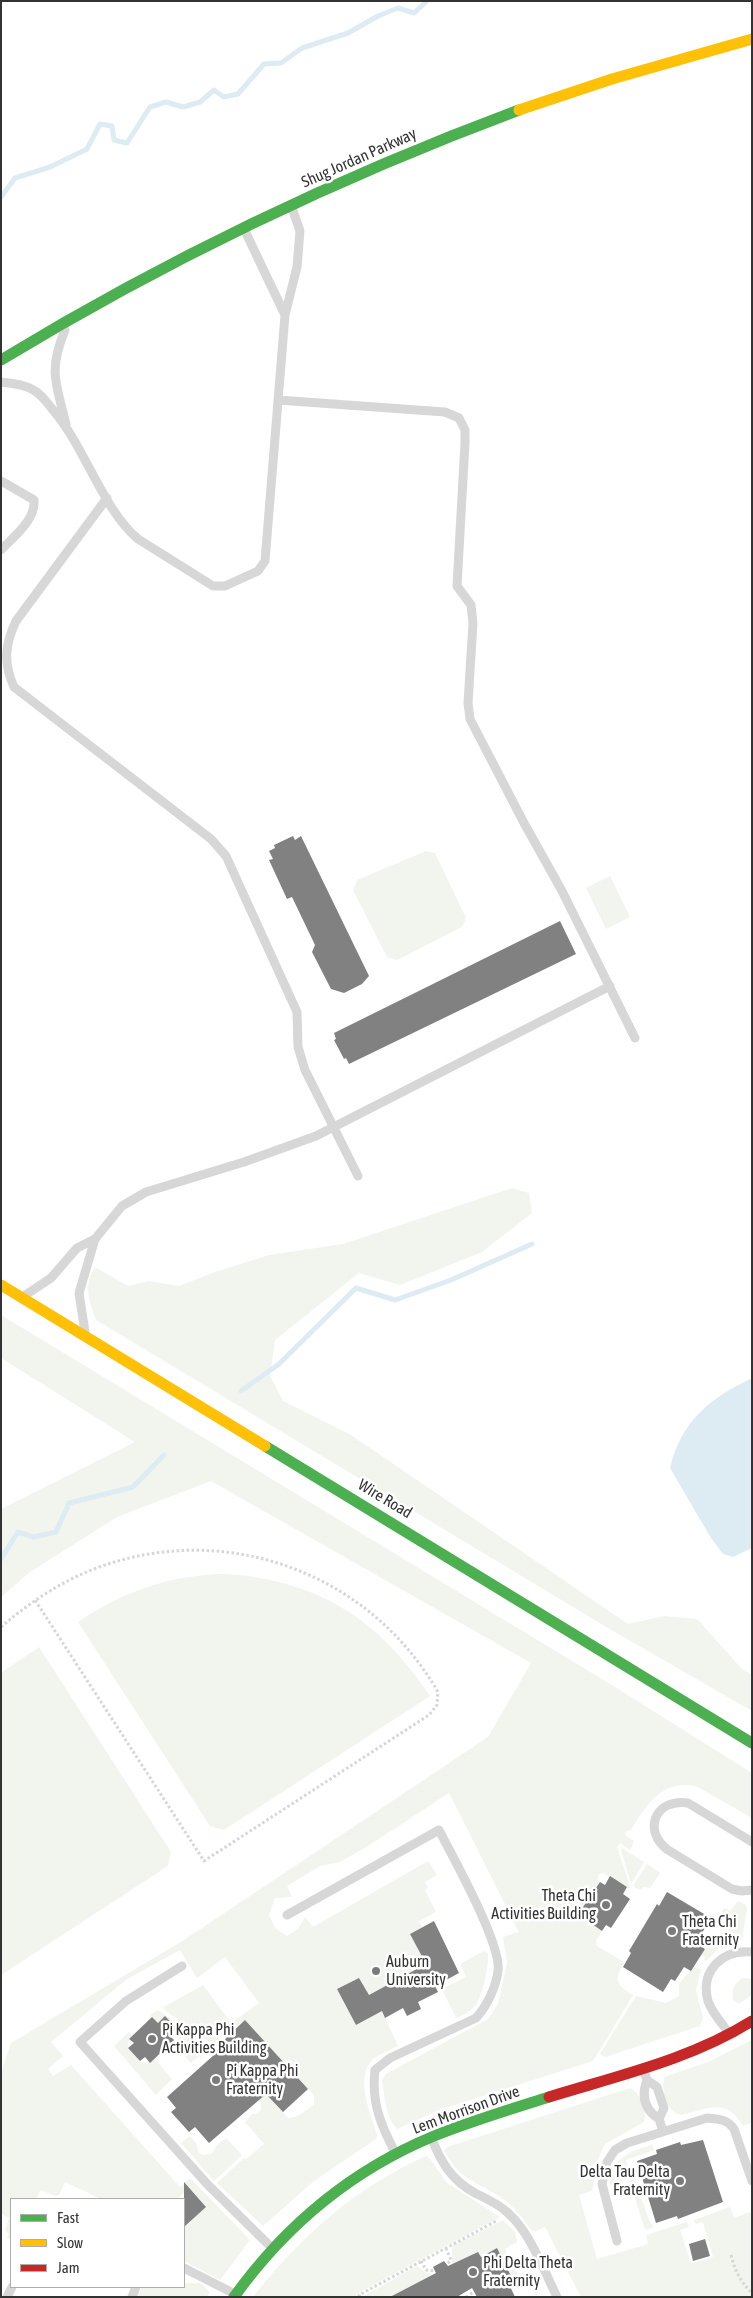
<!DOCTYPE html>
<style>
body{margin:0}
#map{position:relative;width:753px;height:2298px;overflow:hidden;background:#fff;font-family:"Asap Condensed",sans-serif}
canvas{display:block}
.frame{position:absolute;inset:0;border:2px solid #333;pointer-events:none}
.legend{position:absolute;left:10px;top:2198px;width:175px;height:90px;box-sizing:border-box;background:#fff;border:1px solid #adadad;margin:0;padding:6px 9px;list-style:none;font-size:15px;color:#333}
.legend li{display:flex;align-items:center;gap:10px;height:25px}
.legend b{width:25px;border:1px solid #adadad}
</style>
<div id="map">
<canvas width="753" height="2298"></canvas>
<div class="frame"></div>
<ul class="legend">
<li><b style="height:6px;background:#4caf50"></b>Fast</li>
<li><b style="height:6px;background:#ffc107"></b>Slow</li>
<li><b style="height:6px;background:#c62828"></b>Jam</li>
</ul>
</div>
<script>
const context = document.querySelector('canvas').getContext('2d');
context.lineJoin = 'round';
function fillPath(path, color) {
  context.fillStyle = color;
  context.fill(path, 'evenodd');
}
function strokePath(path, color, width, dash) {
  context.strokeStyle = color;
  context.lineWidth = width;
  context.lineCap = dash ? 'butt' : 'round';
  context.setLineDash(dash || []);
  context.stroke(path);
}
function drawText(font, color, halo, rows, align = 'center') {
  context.font = font + ' "Asap Condensed",sans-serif';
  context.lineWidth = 5;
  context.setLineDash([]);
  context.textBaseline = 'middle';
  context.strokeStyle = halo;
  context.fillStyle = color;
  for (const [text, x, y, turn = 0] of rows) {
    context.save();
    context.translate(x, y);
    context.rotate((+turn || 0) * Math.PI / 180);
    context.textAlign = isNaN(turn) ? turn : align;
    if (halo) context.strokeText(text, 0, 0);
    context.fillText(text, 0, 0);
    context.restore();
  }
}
fillPath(new Path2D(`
 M426,851L435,853L466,918L462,927L397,960L387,957L353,890L357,880Z
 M610,876L630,917L606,929L586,888Z
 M512,1188L529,1193L532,1213L482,1252L400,1285L359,1273L275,1340L270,1376L283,1401L351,1435L628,1624L664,1616L697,1619L742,1669L752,1675V1711L613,1631L96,1320C89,1301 83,1285 95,1267L128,1286L149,1281L179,1286L215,1272L269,1255L343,1244Z
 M1,1315L610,1684L752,1773V1818L696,1786C662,1780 647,1804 631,1830L626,1831L625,1835L634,1841L630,1850L620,1843L617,1847L630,1886L629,1889L603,1873L599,1874L597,1880L600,1882L581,1910L585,1913L582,1917L602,1931L596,1941L597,1946L624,1962C614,1981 615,1984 633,1995L593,2061L439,2110L397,2129C385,2116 385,2097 382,2080L386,2074L488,2019L498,2004L507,1963L503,1937L519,1932L449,1793L368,1846L340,1862L320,1866L287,1886L292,1897L275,1898L269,1915L275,1928L287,1936L298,1929L305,1917L313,1927L428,1861L437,1875L425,1882L428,1888L425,1890L436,1912L419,1921L422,1927L410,1934L426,1964L369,1995L359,1978L337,1989L356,2025L382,2011L398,2046C390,2050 380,2054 373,2059C354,2078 371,2114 377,2135L376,2139L314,2181L263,2226L217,2183L244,2158L246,2159L264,2144L245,2122L252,2114H257L261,2110V2104L256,2097L257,2084L288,2118C298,2118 307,2110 314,2104V2095L245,2020L235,2030L231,2027L212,2044L162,2008L203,1985L231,2023L259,2003L225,1957L197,1978L180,1950L127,1979L51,2042L63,2056L48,2069L53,2076L71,2065L180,2187L189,2179L192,2180L250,2240L220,2280L184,2261V2222L187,2225L206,2207L189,2188L177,2199H101L65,2182L59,2195L55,2196L41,2190L36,2199H11V2239L7,2238L9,2234L5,2230L9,2218L1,2214V2073L11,2043L184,1940L488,1737L531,1663L211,1481L117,1517L30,1572L1,1597V1509L135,1442L1,1358Z
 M226,1574C318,1580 380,1620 430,1696L224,1830L210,1826L78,1622C124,1591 170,1575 226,1574Z
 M39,1647L171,1852L168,1866L1,1975V1673Z
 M622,1848L644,1862L631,1884L621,1850Z
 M647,1864L660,1873L650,1888L644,1887L639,1890L633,1886Z
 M738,1901L746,1905L747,1909L742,1940L719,1948L706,1961L704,1960L705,1957L701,1955C709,1940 717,1940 725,1929L724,1926L721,1925L724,1920L719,1917L724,1908L730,1911Z
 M484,1951L488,1953C489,1966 483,1995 475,2006C470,2012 463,2015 456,2018L442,1989L466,1977L460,1964Z
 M693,1967L701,1969L696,1990L703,2018L700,2026L605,2057L600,2054L636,1996L666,2003L679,1996V1984Z
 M743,1978L752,1979V1995L739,2004L733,2000C731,1990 734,1983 743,1978Z
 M158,2010L209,2047L191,2063L175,2045L180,2037V2033L165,2017L158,2023L150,2015Z
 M129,2032L132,2036L129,2039L128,2048L140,2061L147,2064L155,2059L172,2079L156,2095L114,2046Z
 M752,2040V2123L743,2126C725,2096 707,2110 681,2115C665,2111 662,2090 664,2077L708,2062Z
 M630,2088C641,2094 647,2109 644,2122L605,2144L598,2159L592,2191L579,2195L597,2259L648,2244L646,2235L687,2222L689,2227L680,2230L691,2263L713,2257L703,2222L696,2224L694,2220L730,2207L734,2218L750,2212L752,2215V2297H581L545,2227L536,2231L531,2230C522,2217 513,2205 499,2196C474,2181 458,2178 444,2150L447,2147Z
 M190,2136L196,2143L199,2153L203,2155L212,2154L216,2146L226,2138L242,2155L214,2181L181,2143Z
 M652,2145L654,2150L626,2160L629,2175L635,2179L649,2220L654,2227L645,2230L629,2179L610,2185C610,2158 631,2151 652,2145Z
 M426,2156L430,2159L447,2183L500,2217L356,2294L357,2297H253C300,2237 356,2187 426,2156Z
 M503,2220L515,2232L517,2242L505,2249L519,2277L513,2280L497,2248L481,2257L478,2252L452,2264V2246Z
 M417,2266L426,2273L433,2274L407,2288L411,2297H362Z
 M184,2283H200L210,2292L207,2297H137L142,2287H184Z`), '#f1f5ed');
fillPath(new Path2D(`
 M750,1379L752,1380V1548L733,1557L723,1554L711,1538L670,1468C680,1423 710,1398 750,1379Z`), '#ddebf3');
strokePath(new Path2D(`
 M1,197L15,178L50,167L87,149L100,124L112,126L114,140L127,143L150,107L166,102L183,107L200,102L214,90L224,97L238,94L264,64L281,63L302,48L348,33L378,16L398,8L414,13L427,1
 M241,1391L279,1364L356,1288L395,1300L451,1280L532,1244
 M1,1559L18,1532L34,1537L56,1532L69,1503L133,1487L164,1455`), '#ddebf3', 5);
fillPath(new Path2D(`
 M293,836L295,840L301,836L369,976L362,984L344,993L331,989L312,952L315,945L292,897L287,899L269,860L273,859L269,851L275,848L274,845Z
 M560,921L576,954L349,1064L346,1058L344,1059L334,1040L336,1039L334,1033Z
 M610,1876L627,1887L623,1894L630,1899L611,1928L606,1925L602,1931L582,1917L585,1913L581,1910L600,1882L605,1885Z
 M667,1892L711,1918L696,1943L705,1949L691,1971L684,1967L675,1981L671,1979L663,1992L623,1967L631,1953L629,1951L657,1904L659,1906Z
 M434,1921L459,1973L435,1986L438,1992L418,2002L421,2009L407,2016L403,2008L385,2018L382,2011L356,2025L337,1989L359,1978L369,1995L426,1964L410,1934Z
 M165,2016L177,2029L170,2036L174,2040L150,2063L145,2057L140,2061L128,2048L134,2043L129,2039L152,2017L158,2023Z
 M245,2020L308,2089L283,2112L266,2094L209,2143L195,2127L189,2132L171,2112L176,2108L167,2097L224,2046L221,2043Z
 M703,2140L723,2202L678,2219L677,2216L656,2223L637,2161L657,2154L656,2150L680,2142L681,2145Z
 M184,2182L206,2207L184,2227Z
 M705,2239L710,2256L693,2261L689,2244Z
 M497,2248L513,2280L508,2282L515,2297H477L472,2288L457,2297H390L436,2273L433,2267L444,2261L448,2266L478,2252L481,2257Z`), '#818181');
strokePath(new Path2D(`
 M1,1627C29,1603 60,1582 94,1569C224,1519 369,1572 438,1692L437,1705L429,1715L204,1861L35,1600
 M446,2248L451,2260L446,2265
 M731,2255C735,2271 740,2281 752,2293
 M421,2261L426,2270L435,2271
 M509,2286L533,2274
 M360,2297L359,2295L498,2220
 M466,2297L474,2292`), '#d6d6d6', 3, [2.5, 2.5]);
strokePath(new Path2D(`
 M245,231L285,315
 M65,330C48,371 56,383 66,424
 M1,382C13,384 24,384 35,391C42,395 48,404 53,410C85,447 103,510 138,539L213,586H225L258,571L265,561L285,315L297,267L300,231L292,208
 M278,400L445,412L459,418L465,430V443L457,586L471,605L473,623L468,703L470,719L524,823L562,891L635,1038
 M1,481L34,500C36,520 13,537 1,550
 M107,498L16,621C5,644 3,663 14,687L211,839L226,856L297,1012L298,1047L305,1070L358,1176
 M24,1296L51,1278L77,1248L95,1239L122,1206L146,1192L244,1162L316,1136L610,986
 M85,1332L79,1293L95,1239
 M752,1842L688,1803C655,1798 642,1831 668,1850L732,1889L742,1891L752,1890
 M287,1915L439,1830C453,1857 502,1945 498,1971C496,1987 487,2006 476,2018L390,2058L375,2070C371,2102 381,2126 396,2154
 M182,1966L126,2001L80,2042L208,2185L271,2247
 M730,2034C723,2025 712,2013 708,2001C700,1971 722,1949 752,1952
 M643,2068L647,2080L657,2087L664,2108L659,2119L663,2131
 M647,2080C641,2096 644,2109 659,2119
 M431,2137C441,2162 451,2180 475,2193C487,2199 499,2204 508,2213C530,2232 544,2271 557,2297
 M617,2241L602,2184L607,2162L615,2150L627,2143L707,2118C719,2119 727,2119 734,2129L752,2181
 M184,2268L235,2294
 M7,2297L12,2287
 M132,2297L136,2287`), '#d7d7d7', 9);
strokePath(new Path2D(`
 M1,360C164,261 339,177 519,110
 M265,1446L752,1743
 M234,2297C285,2226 352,2170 434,2136C471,2121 511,2109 549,2097`), '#4caf50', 11);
strokePath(new Path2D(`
 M519,110L612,79L752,39
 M1,1285L265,1446`), '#ffc107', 11);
strokePath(new Path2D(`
 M549,2097C617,2076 692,2059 752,2021`), '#c62828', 11);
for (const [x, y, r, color] of [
 [606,1905,5,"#7a7a7a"],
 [672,1931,5,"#7a7a7a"],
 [376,1971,5,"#7a7a7a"],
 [152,2039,5,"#7a7a7a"],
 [216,2080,5,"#7a7a7a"],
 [680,2181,5,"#7a7a7a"],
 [473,2272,5,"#7a7a7a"]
]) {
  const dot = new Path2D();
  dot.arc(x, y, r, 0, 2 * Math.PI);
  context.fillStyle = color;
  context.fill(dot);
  strokePath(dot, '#fff', 2);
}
drawText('16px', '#333', '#fff', [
 ["Shug Jordan Parkway",359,158,-24],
 ["Wire Road",385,1499,31],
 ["Lem Morrison Drive",466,2110,-20]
]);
drawText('16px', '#333', '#fff', [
 ["Theta Chi",596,1896,"right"],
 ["Activities Building",596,1914,"right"],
 ["Theta Chi",682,1922],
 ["Fraternity",682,1940],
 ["Auburn",386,1962],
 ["University",386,1980],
 ["Pi Kappa Phi",162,2030],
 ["Activities Building",162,2048],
 ["Pi Kappa Phi",226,2071],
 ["Fraternity",226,2089],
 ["Delta Tau Delta",670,2172,"right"],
 ["Fraternity",670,2190,"right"],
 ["Phi Delta Theta",483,2263],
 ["Fraternity",483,2281]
], 'left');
</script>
